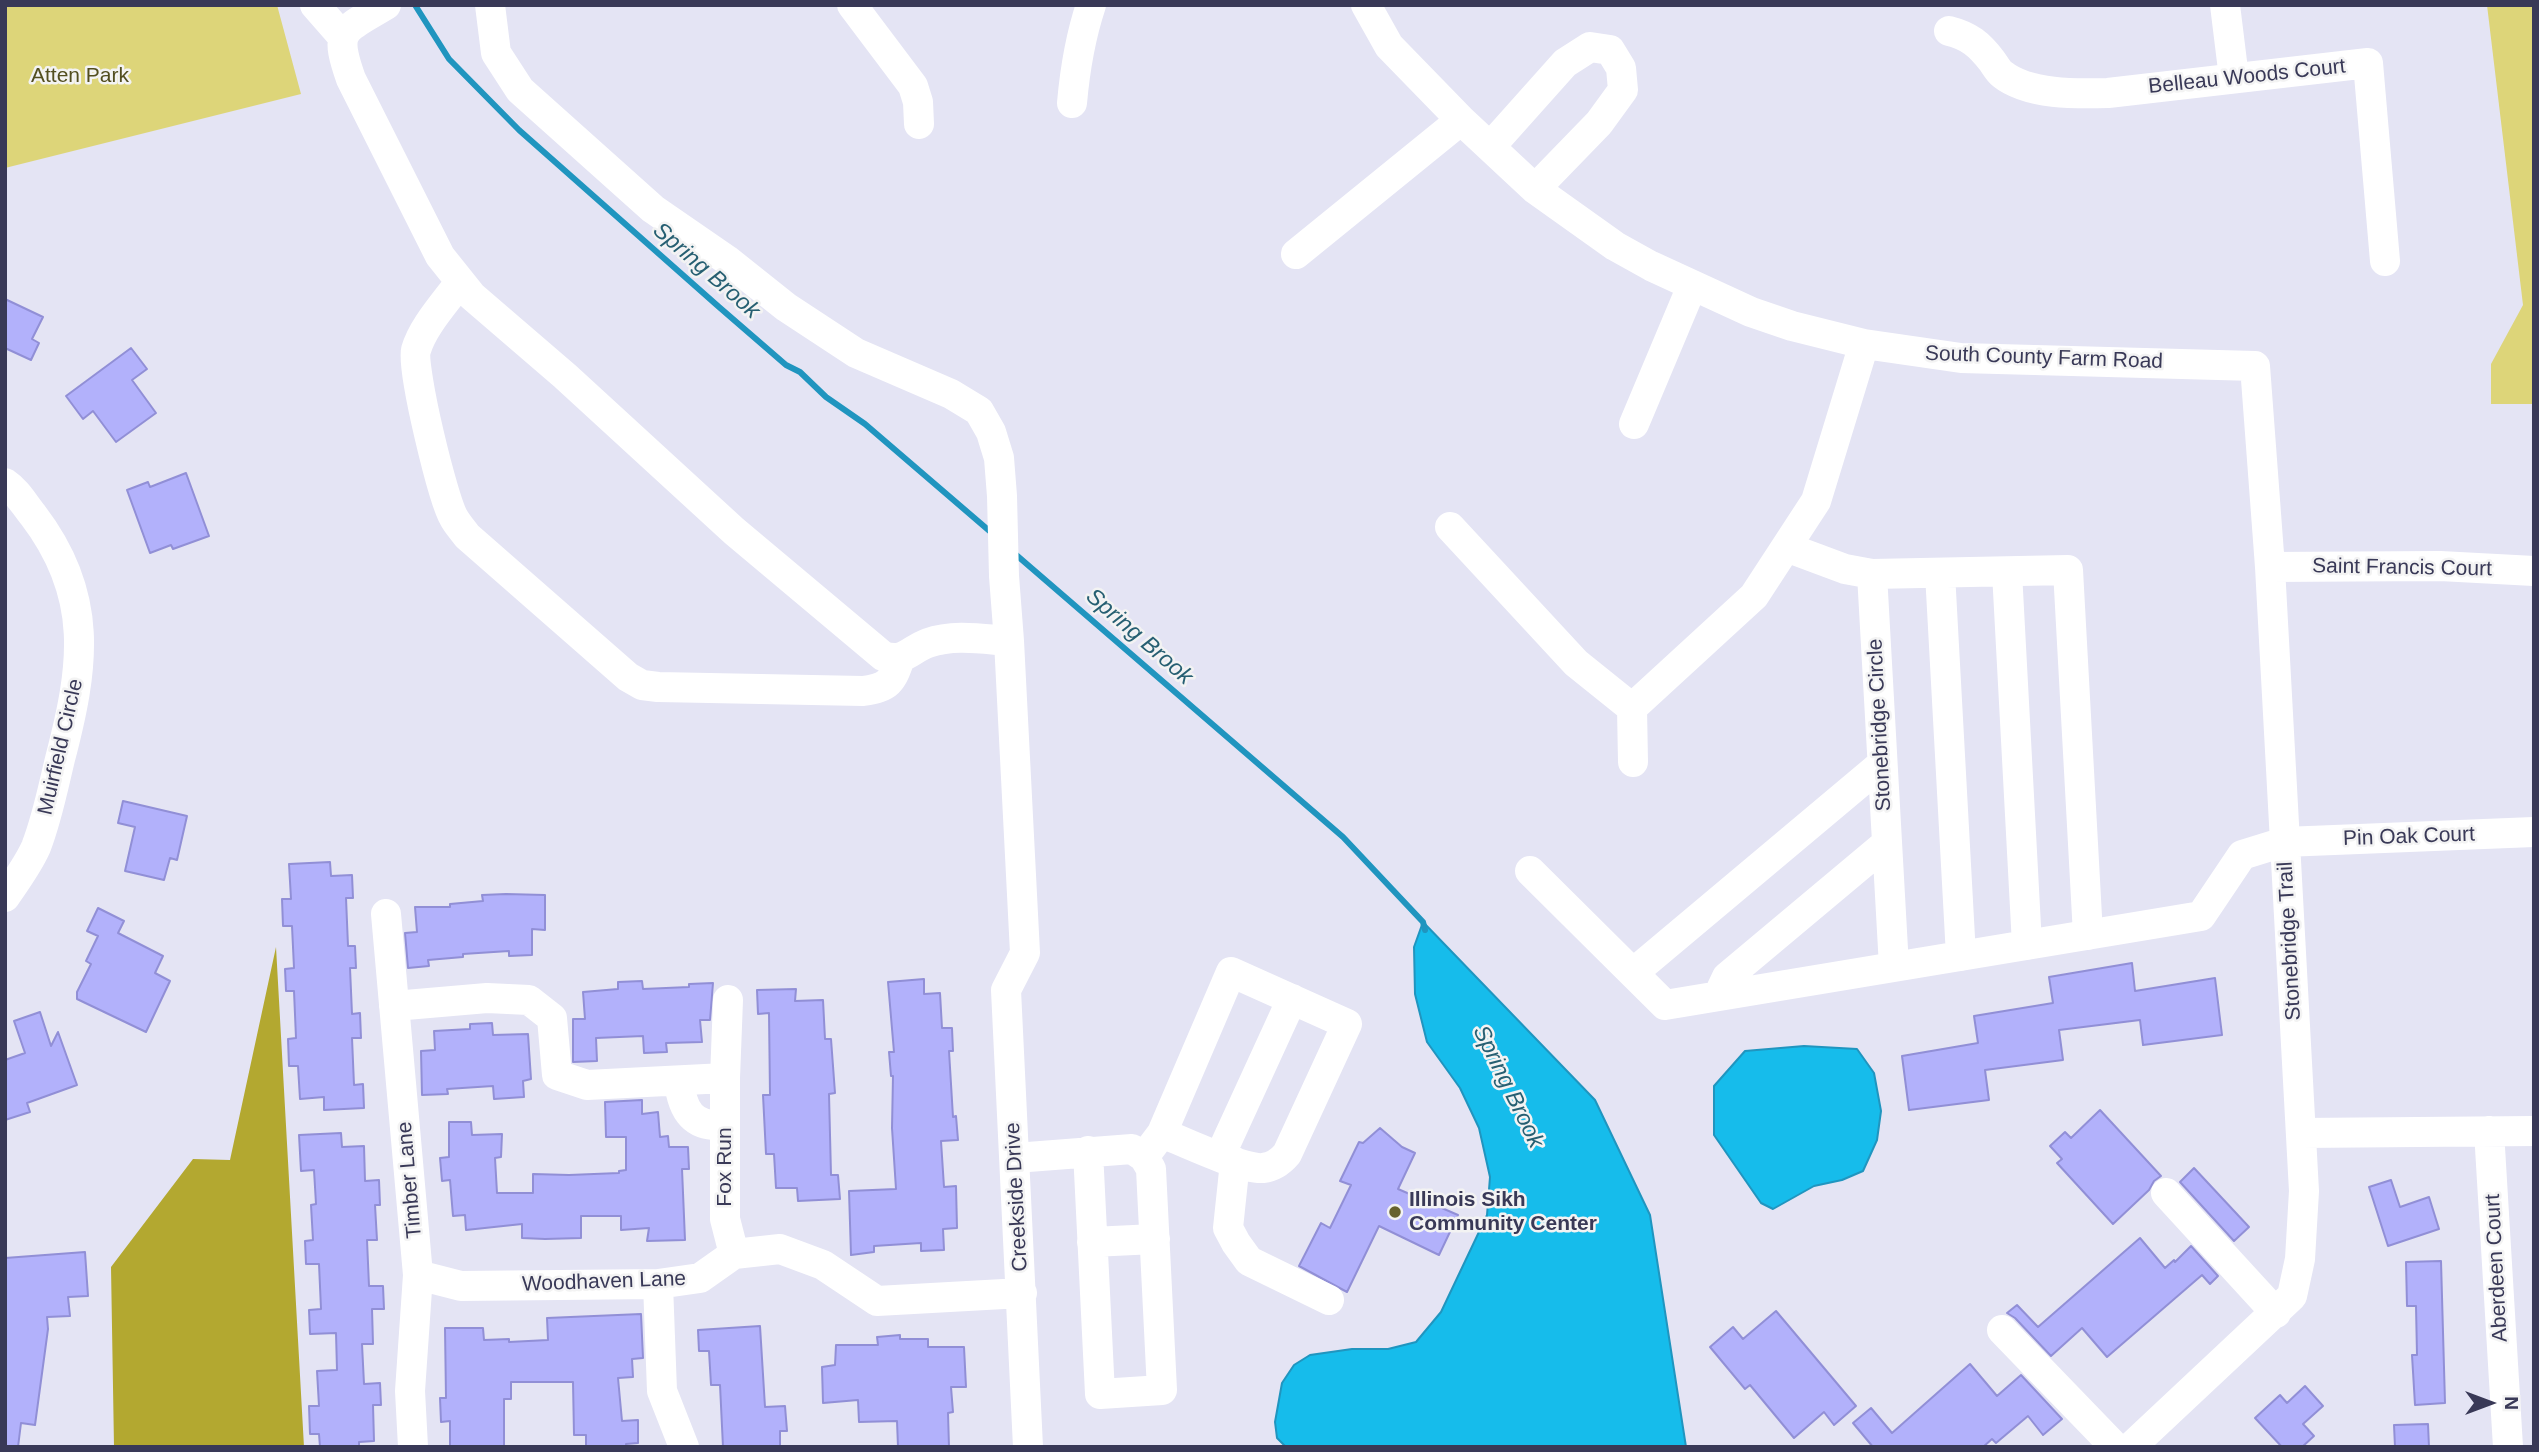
<!DOCTYPE html>
<style>
body{margin:0}
#map{position:relative;width:2539px;height:1452px;overflow:hidden;background:#e4e4f4;font-family:Arial,sans-serif}
canvas{display:block}
.frame{position:absolute;inset:0;border:7px solid #393957;pointer-events:none}
.north{position:absolute;left:2455px;top:1368px;width:70px;height:70px;-webkit-text-stroke:5px #f3f3f3;paint-order:stroke;rotate:90deg;font-size:19px;font-weight:700;line-height:28px;text-align:center;color:#393957}
.north::after{content:'';display:block;margin:auto;width:24px;height:32px;background:#393957;clip-path:polygon(50% 0,100% 100%,50% 72%,0 100%)}
</style>
<div id="map">
<canvas width="2539" height="1452"></canvas>
<div class="frame"></div>
<div class="north">N</div>
</div>
<script>
const context = document.querySelector('canvas').getContext('2d');
context.lineJoin = 'round';
function fillPath(path, color) {
  context.fillStyle = color;
  context.fill(path, 'evenodd');
}
function strokePath(path, color, width, dash) {
  context.strokeStyle = color;
  context.lineWidth = width;
  context.lineCap = dash ? 'butt' : 'round';
  context.setLineDash(dash || []);
  context.stroke(path);
}
function drawText(font, color, halo, rows, align = 'center') {
  context.font = font + ' Arial,sans-serif';
  context.lineWidth = 5;
  context.setLineDash([]);
  context.textBaseline = 'middle';
  context.strokeStyle = halo;
  context.fillStyle = color;
  for (const [text, x, y, turn = 0] of rows) {
    context.save();
    context.translate(x, y);
    context.rotate((+turn || 0) * Math.PI / 180);
    context.textAlign = isNaN(turn) ? turn : align;
    if (halo) context.strokeText(text, 0, 0);
    context.fillText(text, 0, 0);
    context.restore();
  }
}
fillPath(new Path2D(`
 M5,5H277L301,94L5,168Z
 M2487,5H2534V404H2491V364L2523,305Z`), '#ddd579');
fillPath(new Path2D(`
 M276,947L304,1447H114L111,1267L193,1159L230,1160Z`), '#b3a830');
const water = new Path2D(`
 M1423,922L1595,1100L1650,1215L1686,1447H1286L1277,1438L1275,1422L1282,1383L1294,1365L1310,1355L1352,1349H1388L1416,1342L1441,1312L1487,1215L1490,1177L1479,1128L1460,1088L1427,1042L1415,994L1414,947Z
 M1804,1046L1857,1049L1874,1073L1881,1111L1877,1140L1863,1171L1842,1180L1814,1186L1773,1209L1761,1203L1714,1135V1086L1745,1051Z`);
fillPath(water, '#16bceb');
strokePath(water, '#2095bf', 2);
strokePath(new Path2D(`
 M415,5L449,59L519,130L719,307L786,365L800,372L826,397L865,424L993,534
 M1014,553L1343,837L1423,922L1425,930`), '#2095bf', 6);
const building = new Path2D(`
 M5,299L43,317L32,339L39,343L31,360L5,348Z
 M131,348L147,369L132,380L156,413L116,442L93,411L83,419L66,396Z
 M186,473L209,536L173,549L171,545L150,553L127,490L148,482L150,487Z
 M123,801L187,816L177,860L170,858L164,880L125,871L135,827L118,823Z
 M330,862L331,876L352,875L353,898H346L348,946H355L356,968H350L352,1014L360,1013L361,1038H352L354,1085L363,1084L364,1108L324,1110V1097L300,1099L298,1066H289L288,1039L296,1038L294,991H286L285,969L294,968L292,926H283L282,899H291L289,864Z
 M506,894L545,895V930L532,929V955L509,956V951L463,954V957L428,960L429,966L408,968L405,933L417,932L415,907H450V904L483,901L482,895Z
 M98,908L124,921L118,933L163,956L155,973L170,981L146,1032L77,999V992L91,964L86,961L98,936L87,931Z
 M2132,963L2135,991L2215,978L2222,1035L2143,1045L2140,1020L2059,1030L2063,1060L1985,1070L1989,1100L1909,1110L1902,1056L1978,1043L1974,1016L2053,1003L2049,977Z
 M924,979V994L940,993L942,1028H952L953,1051H949L953,1117L956,1116L958,1140L941,1141L944,1187L956,1186L957,1228L943,1229L944,1250L921,1251V1243L874,1246V1252L851,1255L849,1191L896,1189L892,1128L893,1076H891L889,1052H894L888,982Z
 M642,981L643,989L689,987V984L713,983L710,1020H700L702,1042L666,1043L667,1052L644,1053L643,1036L596,1038L597,1061L573,1062V1019H585L583,992L618,989V982Z
 M796,989L795,1001L823,1000L825,1039H831L835,1093L829,1094L831,1175H838L840,1199L798,1201L797,1188H776L774,1154H766L763,1095H770L769,1013L758,1014L757,990Z
 M40,1012L51,1046L58,1032L77,1085L27,1103L30,1112L5,1120V1060L25,1053L14,1021Z
 M492,1023L493,1035L528,1034L531,1079L523,1081L524,1097L494,1099L493,1086L447,1089L448,1094L422,1095L421,1051L435,1050L434,1031L470,1029V1024Z
 M642,1100V1114L658,1112L660,1137L668,1136L669,1147H688L689,1169H682L685,1240L647,1241L649,1228L621,1230V1216H581V1238L545,1239L522,1238V1224L466,1230L465,1215L453,1216L450,1180L442,1181L440,1158L449,1157V1122H471L472,1135L502,1134L501,1157L495,1158L497,1193H533V1174L569,1175L619,1173V1171L626,1170V1137H606L605,1102Z
 M2100,1110L2161,1176L2154,1181L2149,1190L2113,1224L2057,1163L2062,1159L2050,1146L2065,1132L2071,1138Z
 M1380,1128L1402,1147L1415,1153L1398,1189L1458,1215L1439,1255L1379,1226L1347,1292L1299,1266L1321,1223L1330,1228L1351,1185L1340,1181L1359,1142L1363,1143Z
 M341,1133L342,1147L364,1146L365,1181L379,1180L380,1205H375L377,1240H367L369,1286H383L384,1309H372L373,1344H362L364,1384L380,1383L381,1405H373L374,1441L359,1442V1447H320L319,1434H310L309,1406H319L317,1371L337,1370L336,1333L310,1334L309,1310L321,1309L319,1264H306L305,1241L313,1240L311,1205L316,1204L314,1170L301,1171L299,1135Z
 M2194,1168L2249,1227L2234,1241L2180,1182Z
 M2391,1180L2400,1207L2429,1197L2439,1229L2388,1246L2369,1187Z
 M2140,1238L2165,1268L2174,1260L2175,1262L2191,1246L2218,1276L2210,1284L2202,1275L2107,1357L2082,1328L2051,1356L2015,1318L2007,1313L2017,1305L2038,1327Z
 M85,1252L88,1296L68,1297L70,1316L47,1317L48,1329L35,1425L21,1423L18,1447H5V1258Z
 M2441,1261L2445,1403L2415,1405L2412,1355H2417L2416,1306H2407L2406,1262Z
 M1776,1311L1856,1406L1834,1425L1824,1412L1794,1438L1750,1385L1745,1389L1710,1347L1733,1327L1743,1339Z
 M641,1314L643,1358L632,1359L633,1377L618,1378L622,1421L638,1420V1443L626,1444V1447H586V1435H574L573,1382H511V1399H504V1447H450V1421L441,1422L440,1398H446L445,1328H483L484,1340L509,1339V1342L548,1340L547,1318Z
 M760,1326L765,1407L785,1406L787,1431H780V1447H723L720,1385H711L709,1351H699L698,1330Z
 M900,1335V1339H928V1347H964L966,1387H951L953,1412L948,1413L949,1447H898L897,1421L859,1422L858,1400L823,1403L822,1367L835,1365L836,1345H878L877,1337Z
 M1970,1364L1997,1396L2021,1375L2062,1419L2043,1435L2028,1416L1996,1443L1992,1439L1983,1447H1873L1853,1423L1871,1408L1892,1433Z
 M2305,1386L2323,1406L2303,1424L2314,1436L2302,1447H2282L2255,1418L2280,1395L2287,1403Z
 M2428,1424L2429,1447H2395L2394,1425Z`);
fillPath(building, '#b2b1fb');
strokePath(building, '#918fd6', 2);
strokePath(new Path2D(`
 M315,5L343,37
 M386,5C343,31 333,28 351,79L440,256L472,296L565,376L734,531L883,656C905,663 909,650 928,643C954,634 982,639 1009,641
 M490,5L496,53L520,90L653,209L727,260L786,307L856,353L951,394L979,411L991,432L999,458L1002,496L1004,576L1009,641L1025,953L1006,990L1028,1447
 M852,5L913,86L918,102L919,124
 M1366,5L1389,46L1461,120L1535,189L1615,246L1651,266L1751,312L1792,326L1864,344L1961,358L2255,366L2270,567L2304,1191L2300,1259L2292,1296L2131,1447
 M2225,5L2234,78
 M1949,31C1969,36 1979,44 1992,61C1995,65 1998,71 2002,74C2028,95 2077,94 2108,93L2368,63L2385,261
 M1072,103C1075,69 1080,38 1091,5
 M1490,147L1565,63L1590,47L1610,50L1621,68L1623,90L1599,123L1535,189
 M1296,254L1461,120
 M460,282C445,303 423,326 416,350C411,368 443,500 454,518C457,524 463,530 467,536L628,677L642,685L658,687L863,691C889,687 892,682 900,658
 M1634,424L1692,286
 M5,483C17,491 24,504 33,515C95,596 84,667 60,759C53,788 47,819 36,847C28,865 16,881 5,897
 M1450,527L1576,663L1632,708
 M1786,547L1845,569L1872,574L1894,967
 M2270,567L2440,566L2534,571
 M2007,572L2027,945
 M1940,573L1961,956
 M1872,574L2068,570L2088,935
 M1633,762L1632,708L1754,596L1816,501L1864,344
 M1530,871L1665,1005L2201,916L2242,855L2284,842L2534,832
 M386,914L418,1275L410,1391L413,1447
 M1633,973L1882,764
 M1718,996L1727,977L1887,843
 M728,1000L725,1078V1219L734,1254
 M394,1006L487,998L529,1000L552,1018L557,1075L587,1085L725,1078
 M679,1081C682,1110 692,1128 725,1125
 M2489,1131L2508,1447
 M2301,1133L2534,1131
 M1220,1156L1292,999
 M1144,1157L1162,1133L1231,972L1347,1024L1287,1154C1281,1161 1273,1167 1263,1168C1243,1170 1184,1142 1162,1133
 M1015,1158L1132,1149L1144,1157L1151,1169L1162,1390L1100,1394L1088,1151
 M1235,1162L1228,1228L1236,1243L1249,1261L1329,1300
 M2166,1193L2276,1313
 M1092,1242L1155,1239
 M418,1275L461,1286L658,1284L700,1278L734,1254L780,1249L823,1265L877,1301L1022,1293
 M658,1284L662,1391L684,1447
 M2002,1330L2115,1447`), '#fff', 30);
for (const [x, y, r, color] of [
 [1395,1212,7,"#66612e"]
]) {
  const dot = new Path2D();
  dot.arc(x, y, r, 0, 2 * Math.PI);
  context.fillStyle = color;
  context.fill(dot);
  strokePath(dot, '#f3f3f3', 2.5);
}
drawText('21px', '#524e1f', '#f3f3f3', [
 ["Atten Park",80,76]
]);
drawText('21px', '#393957', '#f3f3f3', [
 ["Belleau Woods Court",2247,77,-6],
 ["South County Farm Road",2044,358,2],
 ["Saint Francis Court",2402,568,1],
 ["Stonebridge Circle",1880,725,-93],
 ["Muirfield Circle",61,747,-77],
 ["Pin Oak Court",2409,837,-2],
 ["Stonebridge Trail",2290,941,-93],
 ["Fox Run",725,1167,-90],
 ["Timber Lane",410,1180,-95],
 ["Creekside Drive",1017,1197,-93],
 ["Aberdeen Court",2497,1268,-93],
 ["Woodhaven Lane",604,1282,-2]
]);
drawText('bold 21px', '#393957', '#f3f3f3', [
 ["Illinois Sikh",1409,1200],
 ["Community Center",1409,1224]
], 'left');
drawText('italic 23px', '#265f72', '#f3f3f3', [
 ["Spring Brook",706,271,41],
 ["Spring Brook",1139,637,41],
 ["Spring Brook",1508,1087,64]
]);
</script>
